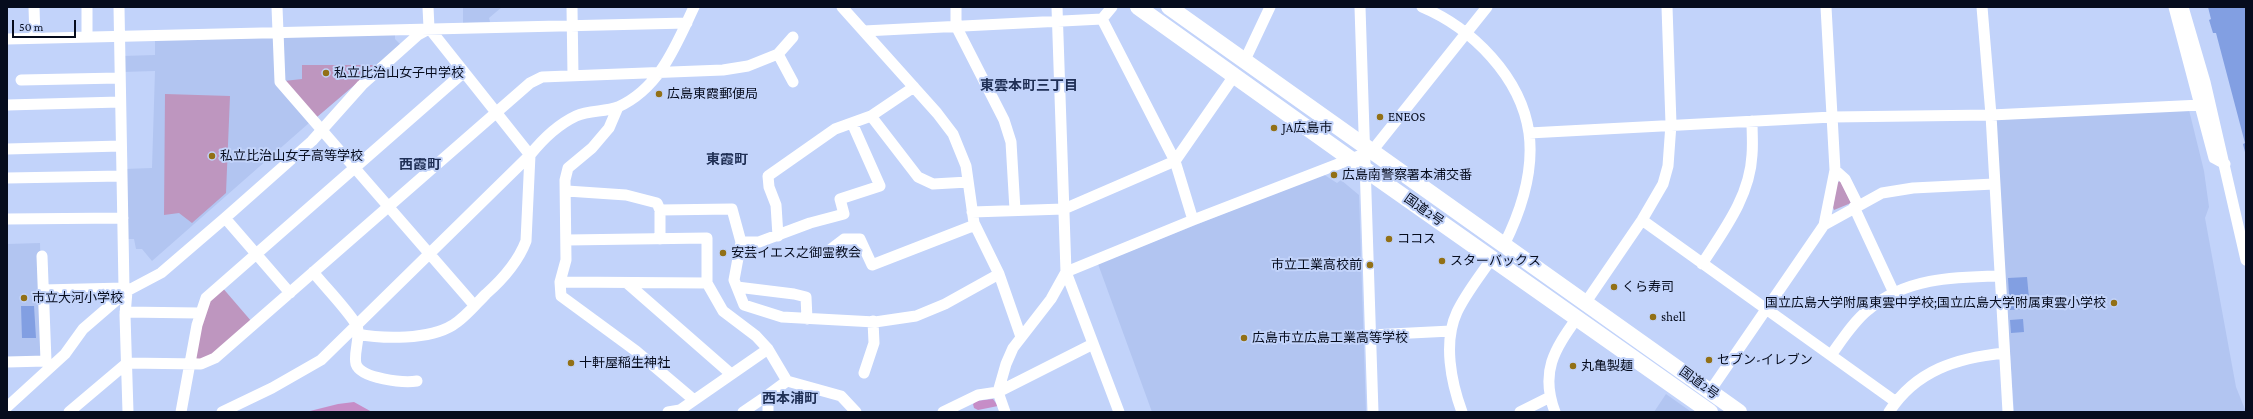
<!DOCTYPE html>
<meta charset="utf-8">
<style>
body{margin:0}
#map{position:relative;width:2253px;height:419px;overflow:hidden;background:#c2d3fa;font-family:"Crimson Pro",serif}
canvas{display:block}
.frame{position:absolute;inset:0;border:8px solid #060c1d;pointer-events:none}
.scale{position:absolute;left:12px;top:20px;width:64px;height:18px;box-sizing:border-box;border:2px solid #060c1d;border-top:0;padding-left:5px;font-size:12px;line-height:14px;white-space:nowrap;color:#060c1d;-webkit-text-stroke:3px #c2d3fa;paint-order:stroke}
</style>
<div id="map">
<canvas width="2253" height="419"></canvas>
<div class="frame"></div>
<div class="scale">50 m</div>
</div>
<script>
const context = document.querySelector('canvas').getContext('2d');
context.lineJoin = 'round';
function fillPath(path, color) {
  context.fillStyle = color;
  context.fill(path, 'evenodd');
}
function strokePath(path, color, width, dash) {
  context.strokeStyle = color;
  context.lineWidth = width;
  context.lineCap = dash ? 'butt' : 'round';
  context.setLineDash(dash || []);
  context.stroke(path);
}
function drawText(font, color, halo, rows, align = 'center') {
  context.font = font + ' "Crimson Pro","Noto Sans JP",serif';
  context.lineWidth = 4;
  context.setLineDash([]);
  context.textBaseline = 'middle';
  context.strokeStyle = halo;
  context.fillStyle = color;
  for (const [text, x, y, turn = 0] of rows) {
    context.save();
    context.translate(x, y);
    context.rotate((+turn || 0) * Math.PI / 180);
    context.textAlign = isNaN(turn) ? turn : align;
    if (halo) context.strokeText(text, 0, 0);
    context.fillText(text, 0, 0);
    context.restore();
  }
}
fillPath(new Path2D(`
 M463,7H502L489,18L490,22L463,23Z
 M395,31V39L401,45L318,116H314L284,81V34Z
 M273,35L277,83L309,123L152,261L142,249H136L134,239H126L124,169L152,168L155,71L122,72V56L155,55V37Z
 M2189,110L2204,171L2209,207L2205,218L2236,387L2246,412H2014L1994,120Z
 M1323,174L1337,183L1341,180L1359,195L1366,412H1152L1098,264Z
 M40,243L43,353L37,359L7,360V244Z
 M1666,394L1690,411L1689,412H1654Z`), '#b2c5f1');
fillPath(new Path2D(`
 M302,65H378L317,117L284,81L302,79Z
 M165,94L230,96L226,193L192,223L179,213L164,215Z
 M1841,180L1851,203L1834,210L1833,207L1837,183Z
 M221,286L252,322L217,353L195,361L202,310Z`), '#be96bf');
fillPath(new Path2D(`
 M993,399L998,406L978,410L974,408L973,404L976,401Z
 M354,402L372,412H306L338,404Z`), '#c68dc7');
fillPath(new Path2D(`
 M2208,7H2246V156L2243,144L2245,143L2216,33H2213L2209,20L2211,19Z
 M2027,277L2030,309L2010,310L2008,278Z
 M21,306H34L36,338H22Z
 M2023,319L2024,332L2011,333L2010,320Z`), '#829fe2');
strokePath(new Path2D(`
 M34,7L35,38
 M87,7V37
 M119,7L124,288L127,291
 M277,7L280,82L474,305
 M572,7L573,76
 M842,7L937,113L953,134L966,166L974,223L999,274L1021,337
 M956,7V26L1004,120L1011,142L1015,210
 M1057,7L1066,272L1119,412
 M1360,7L1373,412
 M1422,7C1472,28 1521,77 1529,133C1534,171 1521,211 1504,245
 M1982,7L1991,115L2008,412
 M2174,7L2214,158L2225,164
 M2183,7L2205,82L2246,260
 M1102,19L1175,161L1193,220
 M864,31L1102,19L1112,7
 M7,39L687,23
 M778,54L793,82
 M1245,60L1270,7
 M21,80L119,78
 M7,105L120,102
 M618,107L609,128L592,148L568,168L565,180L566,260L560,282L561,296L636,351L694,400
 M871,116L918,177L933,184L968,182
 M1529,133L1832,117L1991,115L2201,105
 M7,149L121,146
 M1835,170L1845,179L1858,205
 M7,178L122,176
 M567,191L626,195L657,203L660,210V239
 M1854,207L1894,293
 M660,210L732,209L741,242L734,280L744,305L782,317L875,322L916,316L945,304L999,274
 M972,212L1064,209L1175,161L1234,76
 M225,218L290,293
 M7,219L123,218
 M1642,220L1896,402
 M1824,225L1835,170L1826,7
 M778,236L776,205L769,187L768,176L835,129L871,116L914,87
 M567,240L707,238V283L723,311L756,336L768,349L787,381
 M741,242H759L810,223L844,214L840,199L880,186L852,123
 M827,252L844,239H860L872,265L975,225
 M1702,264C1724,230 1750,196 1752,155C1753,144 1752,132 1752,121
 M313,272C327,289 344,306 356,324C362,335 353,352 356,364C361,379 404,383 417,381
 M560,282L707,283
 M627,283L731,374
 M737,287L794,294L806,297L807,319
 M43,290L124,288
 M127,291L125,315L128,412
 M1586,302L1642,220L1663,184L1668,166L1671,124L1667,7
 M125,312L199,313
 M357,334C383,339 429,340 453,325C465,318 476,304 486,294C503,279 518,262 526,241L530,155L429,28L428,7
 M1371,335L1451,331
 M1831,355C1842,340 1853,322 1868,310C1905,278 1952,277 1999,276
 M7,362L46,361L42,256
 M864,373L874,343L873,321
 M1710,391L1824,225L1882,193L1913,188L1994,184
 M7,407L65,354L83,329L127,291L161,273L225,218L312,141L362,85L418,35L429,29
 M69,412L127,363L201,364L215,358L530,83L542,77L723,70L748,66L778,54L793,37
 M181,412L197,325L206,298L464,72
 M222,412L272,388L321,360L530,155C542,140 559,124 576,116C589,110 605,112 618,107C660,88 676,45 694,7
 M668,412L680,410L768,349
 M743,412L768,395
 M768,412V395L787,381L841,396L856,412
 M943,412L978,395L998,392L1093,344
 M1005,412L998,392L1006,364L1013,348L1051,299L1066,272L1193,220L1372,151L1487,7
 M1462,412C1451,382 1443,342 1457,312C1466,293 1480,276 1492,258
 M1520,412L1550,397
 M1555,412C1540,372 1554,350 1577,318
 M1889,412C1916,370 1957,358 2004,353`), '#fff', 11);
strokePath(new Path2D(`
 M1138,7L1366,170L1710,412
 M1169,7L1739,412`), '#fff', 16);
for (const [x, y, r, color] of [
 [326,73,4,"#927016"],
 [659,94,4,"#927016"],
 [1380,117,4,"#927016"],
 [1274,128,4,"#927016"],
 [212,156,4,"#927016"],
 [1334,175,4,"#927016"],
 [1389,239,4,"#927016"],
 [723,253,4,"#927016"],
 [1442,261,4,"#927016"],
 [1370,265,4,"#927016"],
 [1614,287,4,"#927016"],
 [24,298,4,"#927016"],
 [2114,303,4,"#927016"],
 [1653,317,4,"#927016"],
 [1244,338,4,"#927016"],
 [1709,360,4,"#927016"],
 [571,363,4,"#927016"],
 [1573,366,4,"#927016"]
]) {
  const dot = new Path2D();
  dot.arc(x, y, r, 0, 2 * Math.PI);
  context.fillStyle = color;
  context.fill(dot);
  strokePath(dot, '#c2d3fa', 1.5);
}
drawText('13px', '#060c1d', '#c2d3fa', [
 ["私立比治山女子中学校",334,73],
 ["広島東霞郵便局",667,94],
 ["ENEOS",1388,117],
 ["JA広島市",1282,128],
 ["私立比治山女子高等学校",220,156],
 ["広島南警察署本浦交番",1342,175],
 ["ココス",1397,239],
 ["安芸イエス之御霊教会",731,253],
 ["スターバックス",1450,261],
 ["市立工業高校前",1362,265,"right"],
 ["くら寿司",1622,287],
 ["市立大河小学校",32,298],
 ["国立広島大学附属東雲中学校;国立広島大学附属東雲小学校",2106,303,"right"],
 ["shell",1661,317],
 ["広島市立広島工業高等学校",1252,338],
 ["セブン-イレブン",1717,360],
 ["十軒屋稲生神社",579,363],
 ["丸亀製麺",1581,366]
], 'left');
drawText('13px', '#060c1d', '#c2d3fa', [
 ["国道2号",1424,210,35],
 ["国道2号",1699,383,36]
]);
drawText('bold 14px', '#203056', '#c2d3fa', [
 ["東雲本町三丁目",1029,86],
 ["東霞町",727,160],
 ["西霞町",420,165],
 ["西本浦町",790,399]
]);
</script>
